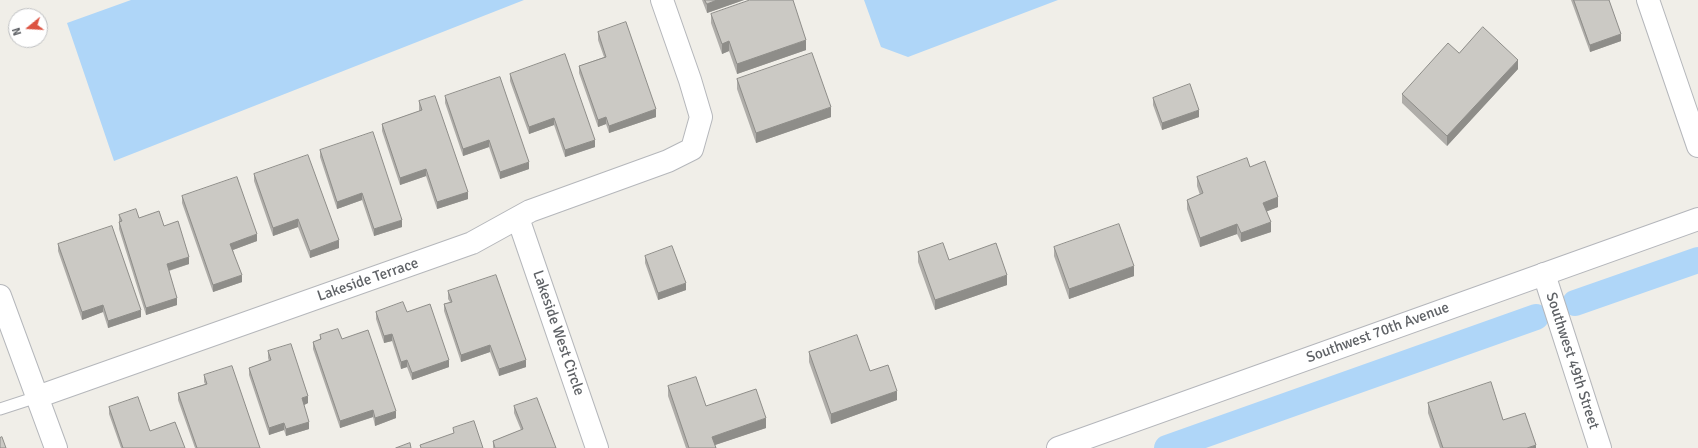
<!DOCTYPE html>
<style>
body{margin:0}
#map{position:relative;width:1698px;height:448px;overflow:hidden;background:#f0eee8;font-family:Signika,sans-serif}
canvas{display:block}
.north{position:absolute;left:8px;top:8px;width:40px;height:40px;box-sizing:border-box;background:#fff;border:1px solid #bfc0c2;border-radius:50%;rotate:252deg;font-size:11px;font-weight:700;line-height:16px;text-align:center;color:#5f6266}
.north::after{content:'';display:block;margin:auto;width:14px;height:18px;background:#dc5341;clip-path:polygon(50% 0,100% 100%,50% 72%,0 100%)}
</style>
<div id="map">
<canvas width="1698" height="448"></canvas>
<div class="north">N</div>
</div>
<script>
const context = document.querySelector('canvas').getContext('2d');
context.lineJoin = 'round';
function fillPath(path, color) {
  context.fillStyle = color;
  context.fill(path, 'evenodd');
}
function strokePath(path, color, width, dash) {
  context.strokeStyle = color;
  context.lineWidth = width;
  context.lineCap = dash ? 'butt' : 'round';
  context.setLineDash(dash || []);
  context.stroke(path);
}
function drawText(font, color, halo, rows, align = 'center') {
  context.font = font + ' Signika,sans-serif';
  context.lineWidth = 3;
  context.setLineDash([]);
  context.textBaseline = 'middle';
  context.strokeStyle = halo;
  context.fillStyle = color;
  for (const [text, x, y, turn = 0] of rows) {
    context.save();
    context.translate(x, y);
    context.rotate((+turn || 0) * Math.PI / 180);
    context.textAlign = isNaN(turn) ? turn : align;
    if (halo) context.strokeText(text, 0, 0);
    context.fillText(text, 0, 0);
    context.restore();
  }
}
fillPath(new Path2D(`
 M131,0H524L114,161L67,23Z
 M864,0H1058L908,57L881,47Z`), '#afd6f8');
strokePath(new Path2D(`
 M1575,303L1698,260
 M1167,448L1536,317`), '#afd6f8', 26);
const lane = new Path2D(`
 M0,409L37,397`);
const street = new Path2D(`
 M1648,0L1698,146
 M518,218L597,448
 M1544,274L1600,448
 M0,296L56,448
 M37,397L472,243L530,211L668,161L692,149L701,117L690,80L662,0`);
const secondary = new Path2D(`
 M1058,448L1698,219`);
strokePath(lane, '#b5b7bb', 13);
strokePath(street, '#b5b7bb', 24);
strokePath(secondary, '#b4b6bb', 24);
strokePath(lane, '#fff', 11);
strokePath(street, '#fff', 22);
strokePath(secondary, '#fff', 22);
fillPath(new Path2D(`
 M702,0H744L707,13Z
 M1571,0H1609L1621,41L1590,52Z
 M711,14L806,50L737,74L729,51L722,54L711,23Z
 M598,32L656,117L609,133L606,124L598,127L579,73V66L604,57L598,40Z
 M1459,53L1518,69L1447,146L1402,103V94Z
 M510,74L595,147L565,157L554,125L529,134L510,81Z
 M737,79L831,117L756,143L737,89Z
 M445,96L529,169L500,179L489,147L463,156L445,103Z
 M1153,98L1199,117L1162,130L1153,105Z
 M419,101L468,199L437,209L426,176L400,185L382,131V124L419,111Z
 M320,150L402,227L374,236L362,200L337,209L320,157Z
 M1250,167L1278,207L1266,211L1271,232L1241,242L1237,234L1200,247L1187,209V200L1200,195L1197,186V177Z
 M254,174L339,248L310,258L298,227L273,236L254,181Z
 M182,196L257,241L233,250L242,282L213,292L182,203Z
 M119,215L139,218L164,226L189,264L169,271L177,305L146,315L119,229Z
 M58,244L141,317L108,328L103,312L82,320L58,251Z
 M1054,247L1134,276L1069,299L1054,256Z
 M918,252L949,260L1007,285L935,310L918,262Z
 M645,256L686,290L658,300L645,263Z
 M448,291L526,367L499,376L490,352L461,362L444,311V304L450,302L448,299Z
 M376,312H407L449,367L412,380L407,367L401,369L392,341L384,343L376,319Z
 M320,335L342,339L396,418L375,426L373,417L340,428L313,349V342L320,339Z
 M268,351L308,403L304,405L309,429L286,436L284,430L269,435L249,375V368L269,361L268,358Z
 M809,352L870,371L897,400L831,424L809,362Z
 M204,375L260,448H195L178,400V393L205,384L204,382Z
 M668,386L706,406L766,428L715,445L716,448H686L668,396Z
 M1428,403L1536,448H1440L1428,413Z
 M514,406L556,448H493V441L521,430L514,413Z
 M109,407L150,431L185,448H121L109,414Z`), '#afada9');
fillPath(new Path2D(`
 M717,0H744L707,13V4Z
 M1621,34V41L1590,52V45Z
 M806,40V50L737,74V64Z
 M729,41V51L722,54V44Z
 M1518,60V69L1447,146V136Z
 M831,107V117L756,143V133Z
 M656,109V117L609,133V126Z
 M1199,110V117L1162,130V123Z
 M606,117V124L598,127V120Z
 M554,118V125L529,134V127Z
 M489,140V147L463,156V149Z
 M595,140V147L565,157V150Z
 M529,162V169L500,179V172Z
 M426,169V176L400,185V178Z
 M468,192V199L437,209V202Z
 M362,193V200L337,209V202Z
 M1278,197V207L1263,213V203Z
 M298,219V227L273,236V228Z
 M402,220V227L374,236V229Z
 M1271,222V232L1241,242V233Z
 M1237,224V234L1200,247V238Z
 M257,234V241L230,251V244Z
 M339,240V248L310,258V251Z
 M189,257V264L167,271V264Z
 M1134,266V276L1069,299V289Z
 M242,275V282L213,292V285Z
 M1007,275V285L935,310V300Z
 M686,283V290L658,300V293Z
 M177,298V305L146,315V308Z
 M103,305V312L82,320V312Z
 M141,310V317L108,328V321Z
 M392,334V341L384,343V336Z
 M490,345V352L461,362V355Z
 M407,360V367L401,369V362Z
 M449,360V367L412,380V373Z
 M526,360V367L499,376V369Z
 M897,391V400L831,424V414Z
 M308,396V403L302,406V398Z
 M373,410V417L340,428V421Z
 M396,411V418L375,426V418Z
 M766,418V428L712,446V437Z
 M309,422V429L286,436V429Z
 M284,423V430L269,435V428Z
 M1536,445V448H1527Z`), '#8e8d89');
const building = new Path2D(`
 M705,0H717L707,4Z
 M750,0H793L806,40L737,64L729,41L722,44L711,14Z
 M1574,0H1609L1621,34L1590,45Z
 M626,22L656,109L609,126L606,117L598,120L579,66L606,57L598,32Z
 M1483,27L1518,60L1447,136L1402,94L1448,43L1459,53Z
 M812,53L831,107L756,133L737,79Z
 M565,54L595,140L565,150L554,118L529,127L510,74Z
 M500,77L529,162L500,172L489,140L463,149L445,96Z
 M1190,84L1199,110L1162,123L1153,98Z
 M435,96L468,192L437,202L426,169L400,178L382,124L422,110L419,101Z
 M373,132L402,220L374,229L362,193L337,202L320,150Z
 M308,155L339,240L310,251L298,219L273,228L254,174Z
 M1247,158L1250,167L1265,161L1278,197L1263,203L1271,222L1241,233L1237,224L1200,238L1187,200L1203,193L1197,177Z
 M237,177L257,234L230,244L242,275L213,285L182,196Z
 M136,209L139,218L159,211L164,226L178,221L189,257L167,264L177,298L146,308L119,222L122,221L119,215Z
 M1119,224L1134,266L1069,289L1054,247Z
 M112,226L141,310L108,321L103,305L82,312L58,244Z
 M943,243L949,260L996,243L1007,275L935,300L918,252Z
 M672,246L686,283L658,293L645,256Z
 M496,275L526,360L499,369L490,345L461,355L444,304L452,302L448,291Z
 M403,302L407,312L430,304L449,360L412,373L407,360L401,362L392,334L384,336L376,312Z
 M338,329L342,339L368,330L396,411L375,418L373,410L340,421L313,342L321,339L320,335Z
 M857,335L870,371L888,365L897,391L831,414L809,352Z
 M291,344L308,396L302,398L309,422L286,429L284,423L269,428L249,368L271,360L268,351Z
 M232,366L260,448H197L178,393L207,384L204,375Z
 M696,377L706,406L756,389L766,418L712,437L716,448H689L668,386Z
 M1491,382L1503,420L1525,413L1536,445L1527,448H1443L1428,403Z
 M138,397L150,431L175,422L185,448H123L109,407Z
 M537,398L556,448H495L493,441L523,429L514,406Z
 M474,421L483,448H421L420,445L454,433L453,428Z
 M2,437L6,448H0V438Z
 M410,443L411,448H396Z`);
fillPath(building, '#cbc9c4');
strokePath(building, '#8e8d89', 1);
drawText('15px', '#5f6266', '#fff', [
 ["Lakeside Terrace",368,280,-19],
 ["Lakeside West Circle",558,333,71],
 ["Southwest 70th Avenue",1378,333,-20],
 ["Southwest 49th Street",1572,361,72]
]);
</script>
